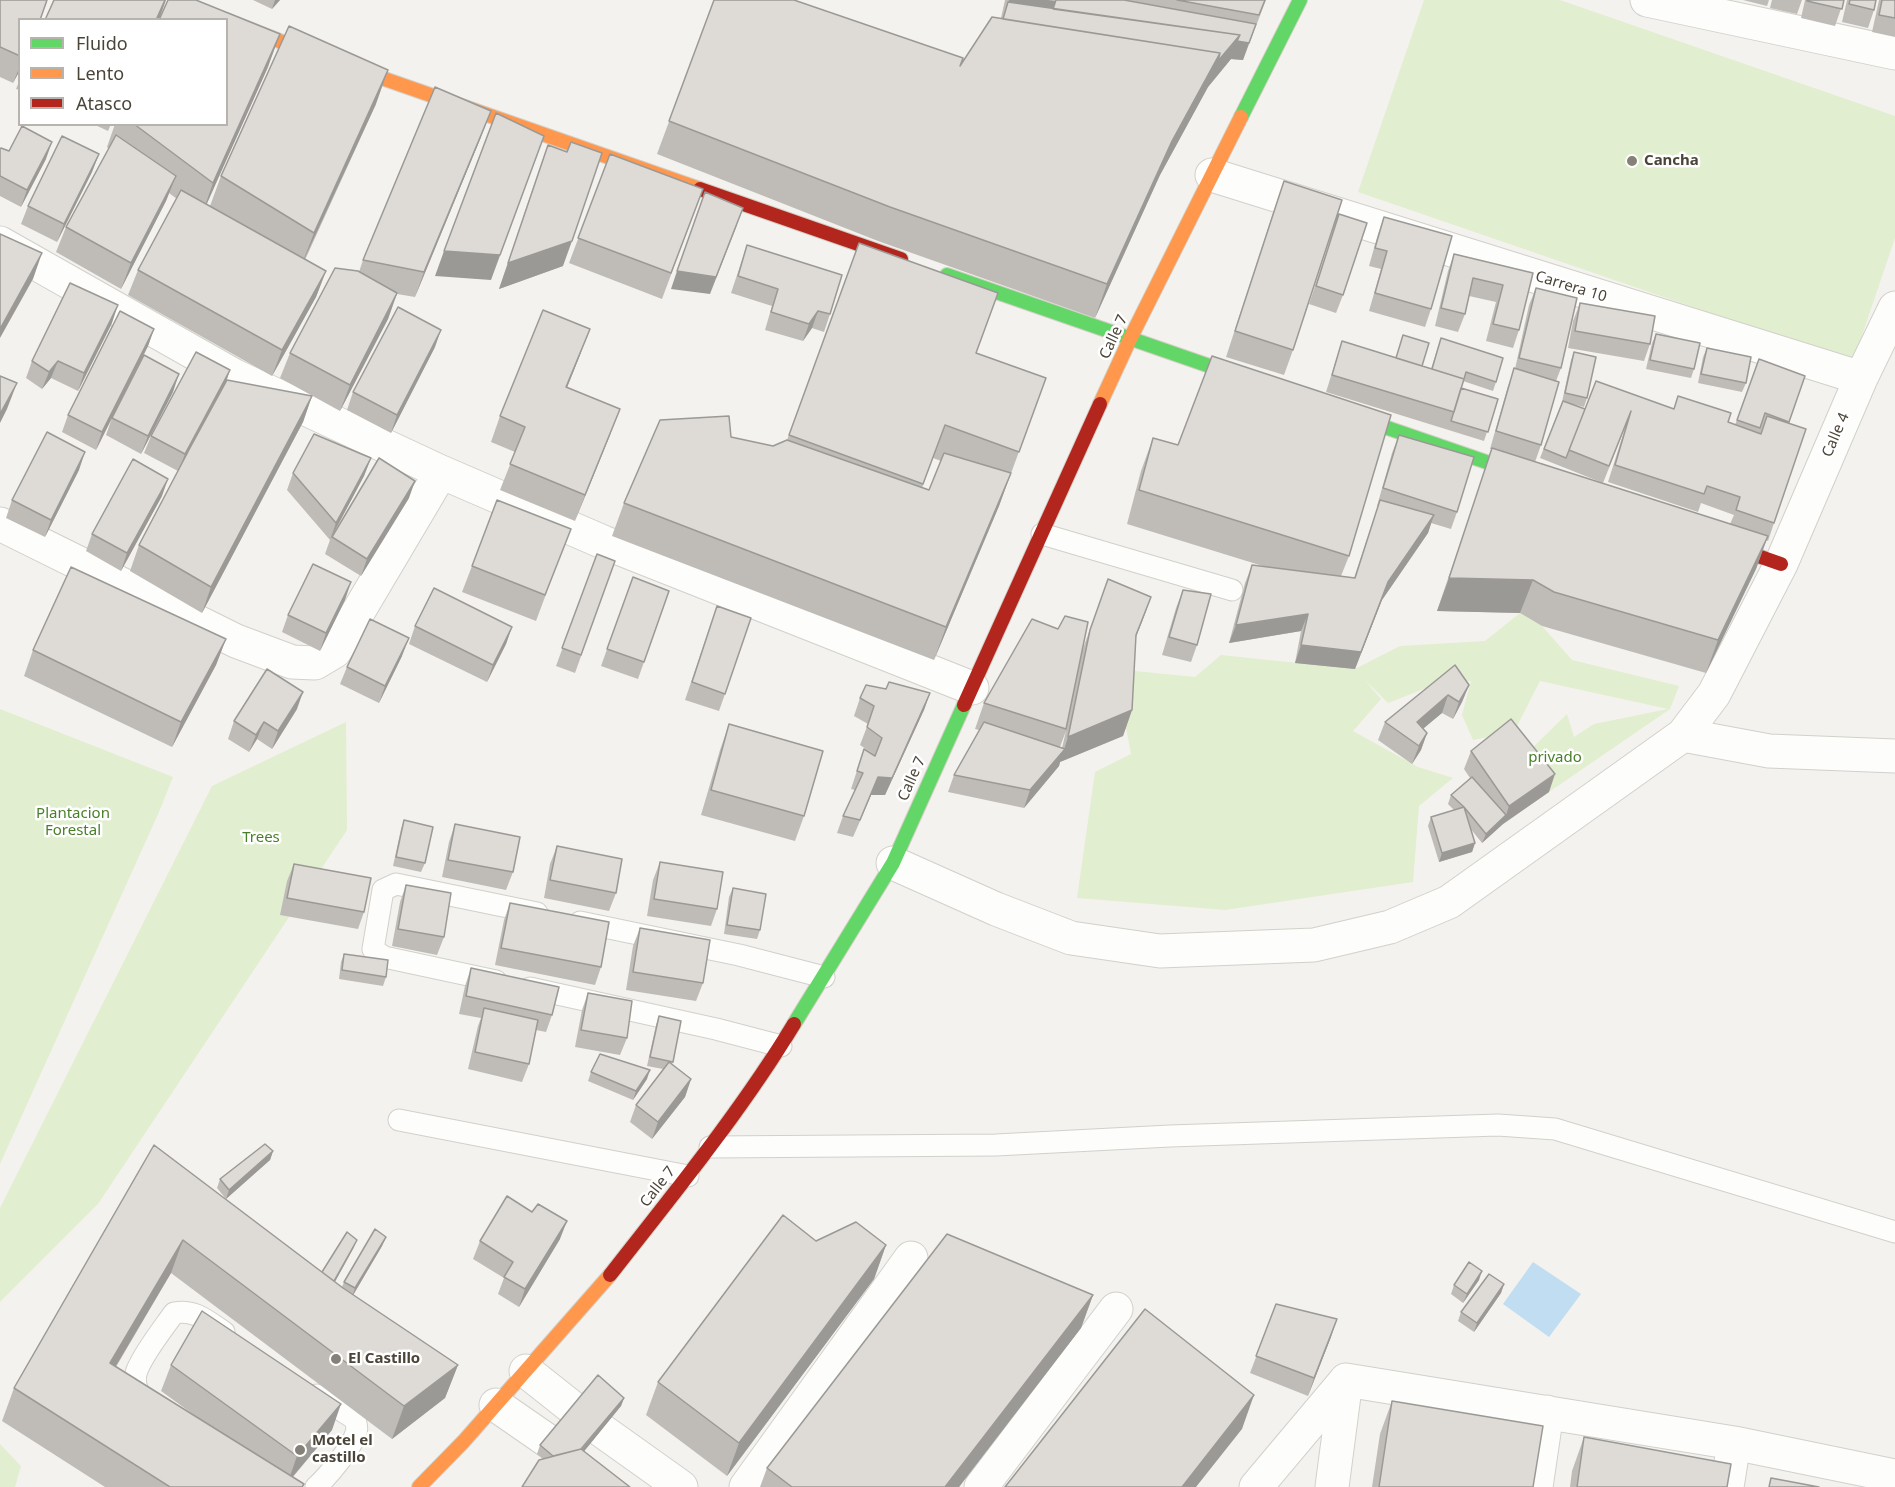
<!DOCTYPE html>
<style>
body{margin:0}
#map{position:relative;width:1895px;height:1487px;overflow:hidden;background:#f4f2ee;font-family:"Noto Sans",sans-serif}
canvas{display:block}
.legend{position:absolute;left:18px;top:18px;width:210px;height:108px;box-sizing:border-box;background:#fff;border:2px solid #b7b4b0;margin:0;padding:8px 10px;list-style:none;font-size:18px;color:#4b4439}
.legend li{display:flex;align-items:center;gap:12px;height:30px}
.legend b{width:30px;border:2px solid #b7b4b0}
</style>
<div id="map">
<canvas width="1895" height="1487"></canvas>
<ul class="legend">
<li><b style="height:8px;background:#63d668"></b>Fluido</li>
<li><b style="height:8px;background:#ff974d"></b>Lento</li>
<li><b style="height:8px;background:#b3261e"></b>Atasco</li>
</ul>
</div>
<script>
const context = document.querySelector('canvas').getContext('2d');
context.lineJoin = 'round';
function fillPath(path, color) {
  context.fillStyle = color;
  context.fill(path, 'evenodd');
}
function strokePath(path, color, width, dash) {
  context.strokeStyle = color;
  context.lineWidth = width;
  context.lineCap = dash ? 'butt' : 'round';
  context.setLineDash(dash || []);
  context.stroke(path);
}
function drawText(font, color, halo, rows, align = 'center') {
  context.font = font + ' "Noto Sans",sans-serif';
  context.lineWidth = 5;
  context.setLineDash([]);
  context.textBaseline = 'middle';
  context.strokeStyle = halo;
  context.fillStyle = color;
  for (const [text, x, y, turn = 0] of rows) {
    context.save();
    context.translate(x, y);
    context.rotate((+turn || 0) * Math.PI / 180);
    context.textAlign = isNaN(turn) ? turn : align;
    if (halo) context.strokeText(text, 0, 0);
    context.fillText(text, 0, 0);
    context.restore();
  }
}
fillPath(new Path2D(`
 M1424,0H1560L1895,116V238L1853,362L1358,192Z
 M1520,613L1542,626L1572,660L1679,686L1670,709L1549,792L1525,755L1567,714L1574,737L1594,724L1668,709L1540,681L1514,732L1473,740L1462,715L1471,681L1439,683L1388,703L1364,679L1381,699L1353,731L1418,767L1453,778L1419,806L1413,882L1225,910L1077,898L1095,772L1131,754L1115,669L1195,677L1221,655L1355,669L1400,646L1485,641Z
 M0,709L173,777L159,812L0,1164Z
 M346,722L347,830L98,1204L0,1302V1208L212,786Z
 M0,1444L21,1466L15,1487H0Z`), '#e1eecf');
fillPath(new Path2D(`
 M1533,1262L1581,1294L1549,1337L1503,1304Z`), '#c0ddf1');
const lane = new Path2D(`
 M1042,534L1232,590
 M580,922L739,955L824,977
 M496,981L384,957L373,949L383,890L396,884L537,913
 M530,988L716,1029L781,1046
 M399,1120L688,1176
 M710,1147L996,1145L1170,1136L1498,1125L1555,1129L1895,1232
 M147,1402C137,1395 132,1380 138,1368C146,1350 162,1330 174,1313C195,1309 207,1321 224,1332
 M316,1487C327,1477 352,1448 356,1433C358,1428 356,1424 355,1419L317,1395`);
const street = new Path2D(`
 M1647,0L1895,53
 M1212,175L1861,378
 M0,243L235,376L441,472L603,542L972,688
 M0,524L236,641L292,662L315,663L335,651L441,472
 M1683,735L1769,751L1895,756
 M893,863L996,909L1071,938L1160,951L1314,945L1390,927L1449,902L1683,735L1714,694L1781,564L1861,378L1895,308
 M526,1371L574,1409
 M1346,1380L1734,1443L1895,1476
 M496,1405L548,1441
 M601,1430L681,1487
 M746,1487L911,1258
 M981,1487L1116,1309
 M1256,1487L1346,1380
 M1332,1487L1346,1380
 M1536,1487L1547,1412
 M1727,1487L1734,1443`);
const fast = new Path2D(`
 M1241,117L1300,0
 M947,275L1250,380
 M1344,413L1530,477
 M794,1024L893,863L964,705`);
const slow = new Path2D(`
 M226,20L310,53L700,189
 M1100,404L1130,339L1241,117
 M419,1487L464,1441L610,1275`);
const jam = new Path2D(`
 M700,189L901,259
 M1718,542L1781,564
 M964,705L1100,404
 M610,1275C674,1193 740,1113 794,1024`);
strokePath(lane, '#d2d0cb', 23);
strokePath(street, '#d2d0cb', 35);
strokePath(fast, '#d3cfc5', 16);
strokePath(slow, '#d3cfc5', 16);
strokePath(jam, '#d3cfc5', 16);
strokePath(lane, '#fdfdfc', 21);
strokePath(street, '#fdfdfc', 33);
strokePath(fast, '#63d668', 14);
strokePath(slow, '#ff974d', 14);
strokePath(jam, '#b3261e', 14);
fillPath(new Path2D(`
 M0,0L20,20V70L13,83L0,77Z
 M253,0H280L272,9Z
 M714,0L960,66L1001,18L1005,0H1266L1243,60L1231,59L1208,87L1160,175L1095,318L878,241L657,154Z
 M1743,0H1769L1767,6Z
 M1772,0H1802L1797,14L1770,8Z
 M1805,0H1844L1835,26L1801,18Z
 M1847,0H1876L1874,10L1868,28L1842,22Z
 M1879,0H1895V37L1872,32Z
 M268,67L206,204L210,206L221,176L376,104L305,260L326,271L316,297L272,376L128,295L138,270L177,199L169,193L166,201L121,289L56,252L66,227L109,149L107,147L115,124H226Z
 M20,79V90L16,89Z
 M93,124H111L108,131Z
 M481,137L415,297L397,294L388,319L340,411L280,378L290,353L359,272L363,260Z
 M548,145L563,266L499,289L539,170Z
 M0,149L46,159L21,207L0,196Z
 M99,154L92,172L57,242L21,224L28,206Z
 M610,154L703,189L662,299L569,263Z
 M1284,181L1293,350L1284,375L1226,357L1275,207Z
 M1339,214L1343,295L1336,313L1309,304Z
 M1384,217L1431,309L1425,327L1369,311L1381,269L1369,266L1378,234Z
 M859,243L976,353L1046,378L999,506L934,660L612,536L624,503L731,437L773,446L787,440ZM933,458L941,461L929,490L922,488Z
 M747,245L830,314L824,332L812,328L803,341L765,330L772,306L731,293Z
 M1454,254L1533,273L1519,330L1513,348L1486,341L1496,302L1469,296L1465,314L1458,332L1435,326L1448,271Z
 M1536,288L1561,368L1556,381L1541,445L1535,462L1730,524L1734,515L1701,503L1698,512L1608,482L1625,428L1603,483L1540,458L1562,402L1571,360L1574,352L1587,398L1584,407L1572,404L1585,409H1674L1735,425L1759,359L1805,376L1789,423L1774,523L1768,541L1766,540L1756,569L1706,673L1542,626L1520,613L1437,611L1492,449H1490L1508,386L1515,369L1529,305Z
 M1580,303L1650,344L1644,361L1568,348L1573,321Z
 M112,323L78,391L51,378L42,389L26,378L32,361Z
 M154,329L148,346L96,450L62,432L68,415Z
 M1656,334L1694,369L1691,378L1646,369L1652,343Z
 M1403,335L1422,366L1431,369L1441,338L1496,382L1493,391L1463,381L1461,388L1498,399L1484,441L1326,392L1342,341L1396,358Z
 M435,347L391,433L347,410L353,392Z
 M1707,348L1746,383L1742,392L1698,383L1703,357Z
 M580,355L567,387L610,435L575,521L500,490L515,452L491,442L500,416Z
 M230,370L225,384L312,396L303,422L202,613L130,571L139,545L178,471L144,453L151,436Z
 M173,392L141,454L106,435L112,418Z
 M1399,435L1457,512L1451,529L1431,523L1428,533L1382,600L1355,669L1295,663L1301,631L1229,643L1245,583L1252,565L1266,567L1127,524L1141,471L1153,438L1349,556L1341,576L1354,578L1378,506H1377L1392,453Z
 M371,458L364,476L332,536L409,498L361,576L325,554L331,537L330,540L287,490L293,473Z
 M79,470L45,537L6,518L12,500Z
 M162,496L121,571L86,551L92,534Z
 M561,554L536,621L462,592L472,566Z
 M597,554L615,561L575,673L556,666Z
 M633,577L669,591L638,679L601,666Z
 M1108,579L1151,597L1135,638L1132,710L1123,736L1060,762L1059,766L1024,808L948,792L954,775L979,730L975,729L984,703L1081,654ZM1066,731L1062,748L1060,747Z
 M1183,590L1197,645L1191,662L1162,655L1176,608Z
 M345,600L320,651L282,632L288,615Z
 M711,623L725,694L719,711L685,700Z
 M415,626L512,627L506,644L487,682L409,644Z
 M226,639L216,665L172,747L24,676L33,650Z
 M402,656L379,703L340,684L347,667Z
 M1469,685L1462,702L1453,719L1442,713L1423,728L1427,733L1421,750L1412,764L1378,740L1385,722Z
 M886,689L930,693L924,710L885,795H871L853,837L837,833L843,816L855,790L851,789L864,749L875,755L860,745L868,724L854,716L860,698Z
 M297,709L272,749L257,739L249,752L228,739L234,721Z
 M729,724L804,816L795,841L701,815L720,750Z
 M1471,751L1549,792L1503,824L1482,843L1470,828L1475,843L1472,852L1439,862L1428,826L1431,817L1454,810L1448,804L1451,795L1470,778L1464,769Z
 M404,820L425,863L421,872L393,866L401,829Z
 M455,824L513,872L506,890L442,877L449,842Z
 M557,846L616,893L609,911L544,898L550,864Z
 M660,862L717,909L711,926L647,916L653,880Z
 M294,864L364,912L358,929L280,915L287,881Z
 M406,885L444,937L437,955L392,946L400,902Z
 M733,888L760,930L757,939L724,934L729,897Z
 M510,903L601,967L595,985L495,965L504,920Z
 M640,928L703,983L696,1001L626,990L633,946Z
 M344,954L386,977L383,986L339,979L341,962Z
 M471,968L552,1015L546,1032L536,1030L529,1064L522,1082L468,1069L478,1026L481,1018L459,1014L465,986Z
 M588,993L627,1038L620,1055L575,1047L582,1010Z
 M659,1016L673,1062L672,1064L691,1079L685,1097L652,1139L630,1122L636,1105L663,1069L647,1066L656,1025Z
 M591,1072L647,1079L633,1100L588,1081Z
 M154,1145L322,1272L357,1240L353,1249L335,1282L342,1287L344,1282L386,1237L382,1246L353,1295L458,1365L445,1398L392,1439L171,1273L116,1367L201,1420L161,1391L171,1365L332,1430L293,1477L304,1484L303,1487H105L2,1421L14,1388Z
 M273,1151L270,1160L226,1199L217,1188L220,1179Z
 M560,1239L519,1307L498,1294L504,1278L473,1259L480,1241Z
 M816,1241L886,1245L874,1279L727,1476L646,1415L658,1382Z
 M1479,1280L1463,1303L1451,1294L1454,1285Z
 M1504,1284L1501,1293L1474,1332L1458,1321L1461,1312Z
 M1093,1295L1081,1328L959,1487H760L767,1468Z
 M1276,1304L1331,1337L1308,1396L1250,1373Z
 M624,1398L621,1406L584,1451L543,1459L537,1454L540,1445Z
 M1392,1401L1533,1487H1372L1380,1434Z
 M1584,1437L1727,1487H1570L1572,1471Z`), '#bfbcb8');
fillPath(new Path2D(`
 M165,0H166L159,20H156Z
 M275,0H280L272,9Z
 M1009,0H1048L1240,35L1249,43L1243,60L1231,59L1208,87L1160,175L1095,318L1107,284L1001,27Z
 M280,34L268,67L201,217L213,183Z
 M20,66V70L13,83Z
 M388,70L376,104L301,266L314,233Z
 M491,111L481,137L415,297L424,272Z
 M544,136L491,280L435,276L444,251Z
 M52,142L46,159L21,207L27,190Z
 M99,154L92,172L57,242L64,224Z
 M176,176L166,201L121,289L131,263Z
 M737,225L710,294L671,289L677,271Z
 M572,241L563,266L499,289L508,263Z
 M42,253L33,279L0,338V329Z
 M326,271L316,297L272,376L282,350Z
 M397,293L388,319L340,411L350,385Z
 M118,305L112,323L78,391L84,373Z
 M818,311L812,328L803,341L809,324Z
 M154,329L148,346L96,450L102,432Z
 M590,329L580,355L557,413L566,387Z
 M441,330L435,347L391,433L397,415Z
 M58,361L51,378L42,389L49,372Z
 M230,370L224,388L178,472L185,454Z
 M179,374L173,392L141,454L148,436Z
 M17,383L7,409L0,423V414Z
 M312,396L303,422L202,613L211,587Z
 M620,409L610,435L575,521L585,495Z
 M85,452L79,470L45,537L51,520Z
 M371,458L364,476L330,540L336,523Z
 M1011,473L999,506L934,660L946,627Z
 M168,479L162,496L121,571L127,553Z
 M415,481L409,498L361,576L367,559Z
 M1434,515L1428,533L1382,600L1355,669L1295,663L1301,645L1388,582Z
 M1768,536L1756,569L1706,673L1718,640Z
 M1449,578L1533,580L1520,613L1437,611Z
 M351,582L345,600L320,651L326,633Z
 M1151,597L1142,622L1126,661L1136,635Z
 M1308,614L1301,631L1229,643L1236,625Z
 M512,627L506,644L487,682L493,665Z
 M409,638L402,656L379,703L385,686Z
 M226,639L216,665L172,747L181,722Z
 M1469,685L1462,702L1453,719L1459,702Z
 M303,692L297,709L272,749L278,731Z
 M930,693L924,710L885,795H871L853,837L878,777Z
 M1448,695L1442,713L1411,739L1417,722Z
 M1132,710L1123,736L1060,762L1059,766L1024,808L1030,790L1064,750L1068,737Z
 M264,722L257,739L249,752L256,735Z
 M1427,733L1421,750L1412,764L1419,746Z
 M1555,774L1549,792L1503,824L1482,843L1486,834L1506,815L1509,806Z
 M1475,843L1472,852L1439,862L1442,853Z
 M650,1070L647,1079L633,1100L636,1091Z
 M691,1079L685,1097L652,1139L658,1122Z
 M273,1151L270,1160L226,1199L229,1190Z
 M567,1221L560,1239L519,1307L525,1289Z
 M386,1237L382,1246L352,1297L355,1288Z
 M183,1240L171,1273L98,1396L110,1363Z
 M357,1240L353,1249L323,1303L326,1294Z
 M886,1245L874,1279L727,1476L739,1443Z
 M1482,1271L1479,1280L1463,1303L1467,1294Z
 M1504,1284L1501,1293L1474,1332L1477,1323Z
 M1093,1295L1081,1328L959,1487H945Z
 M1337,1319L1331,1337L1308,1396L1314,1378Z
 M458,1365L445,1398L392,1439L404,1406Z
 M1254,1395L1242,1429L1196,1487H1182Z
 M624,1398L621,1406L564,1476L567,1467Z
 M341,1404L332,1430L288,1482L297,1456Z`), '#9b9996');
const building = new Path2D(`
 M0,0H47L40,20H20V56L0,47Z
 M54,0H165L156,20H45Z
 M168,0H196L280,34L213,183L134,124H226V20H159Z
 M714,0H794L963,58L960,66L992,17L1220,53L1172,141L1107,284L890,207L669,121Z
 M1056,0H1124L1256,24L1249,43L1237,41L1240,35L1053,9Z
 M1177,0H1265L1259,15Z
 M1807,0H1844L1842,9L1807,1Z
 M1850,0H1876L1874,10L1849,4Z
 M1882,0H1895V18L1879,15Z
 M1008,2L1240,35L1218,61L1220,53L1003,19Z
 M289,26L388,70L314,233L221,176Z
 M435,87L491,111L424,272L363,260Z
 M496,113L544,136L500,255L444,251Z
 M22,126L52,142L27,190L0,176V149L1,148L9,151Z
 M116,135L176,176L131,263L66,227Z
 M62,136L99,154L64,224L28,206Z
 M571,142L602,153L572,241L508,263L548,145L567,152Z
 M610,154L703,189L671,273L578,238Z
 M1284,181L1342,200L1293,350L1235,331Z
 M181,190L326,271L282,350L138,270Z
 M705,192L743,208L716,277L677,271Z
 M1339,214L1367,223L1343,295L1316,286Z
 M1384,217L1452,236L1431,309L1375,293L1387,251L1375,248Z
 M0,234L42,253L0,329Z
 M859,243L998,293L976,353L1046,378L1019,452L945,425L923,484L789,435Z
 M747,245L842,275L830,314L818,311L809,324L771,312L778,289L738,276Z
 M1454,254L1533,273L1519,330L1493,324L1503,285L1473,278L1465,314L1441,308Z
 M335,268L358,271L397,293L350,385L290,353Z
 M70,283L118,305L84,373L58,361L49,372L32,361Z
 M1536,288L1577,298L1561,368L1519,358Z
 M1580,303L1655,316L1650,344L1575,331Z
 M398,307L441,330L397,415L353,392Z
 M543,310L590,329L566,387L620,409L585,495L510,464L525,427L500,416Z
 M120,311L154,329L102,432L68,415Z
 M1656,334L1700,343L1694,369L1650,360Z
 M1403,335L1429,343L1422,366L1396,358Z
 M1441,338L1503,358L1496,382L1466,372L1464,379L1432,369Z
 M1342,341L1464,379L1454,412L1332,375Z
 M1707,348L1751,357L1746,383L1701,374Z
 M196,352L230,370L185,454L151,436Z
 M1574,352L1596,357L1587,398L1565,393Z
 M144,355L179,374L148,436L112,418Z
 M1212,356L1391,415L1349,556L1139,490L1153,438L1178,445Z
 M1759,359L1805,376L1789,422L1765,413L1760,428L1737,420Z
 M1514,368L1559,382L1541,445L1496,431Z
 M0,376L17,383L0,414Z
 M227,380L312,396L211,587L139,545L191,446Z
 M1596,381L1674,409L1678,396L1731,413L1728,422L1761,434L1767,416L1806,429L1774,523L1736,510L1740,497L1707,486L1704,494L1615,465L1631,411L1609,466L1569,450Z
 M1461,388L1498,399L1488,432L1451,421Z
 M1563,401L1585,409L1566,458L1544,449Z
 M729,416L731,437L773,446L787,440L929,490L944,453L1011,473L946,627L624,503L660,420Z
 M47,432L85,452L51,520L12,500Z
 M314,434L371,458L336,523L293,473Z
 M1399,435L1474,457L1457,512L1383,488Z
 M1492,448L1768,536L1718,640L1554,592L1533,580L1449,578Z
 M379,458L415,481L367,559L332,537Z
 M133,459L168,479L127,553L92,534Z
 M497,500L571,529L545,595L472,566Z
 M1380,500L1434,515L1388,582L1361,652L1301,645L1308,614L1236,625L1252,565L1355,578Z
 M597,554L615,561L581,655L562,648Z
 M313,564L351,582L326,633L288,615Z
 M71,567L226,639L181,722L33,650Z
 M633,577L669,591L644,662L607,649Z
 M1108,579L1151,597L1136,635L1132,710L1068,737L1090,630Z
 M434,588L512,627L493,665L415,626Z
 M1183,590L1211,594L1197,645L1169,637Z
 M717,606L751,618L725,694L692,682Z
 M1065,616L1088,622L1066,729L984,703L1032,619L1058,629Z
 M370,619L409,638L385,686L347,667Z
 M1455,665L1469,685L1459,702L1448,695L1417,722L1427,733L1419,746L1385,722Z
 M267,669L303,692L278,731L264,722L256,735L234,721Z
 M889,682L930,693L892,778L878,777L860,820L843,816L863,773L857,771L864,749L875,756L882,738L867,727L874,706L860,698L866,685L886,689Z
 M1511,719L1555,774L1509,806L1471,751Z
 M984,722L1065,749L1030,790L954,775Z
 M729,724L823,751L804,816L711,790Z
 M1472,777L1506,815L1486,834L1464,807L1451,795Z
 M1464,807L1475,843L1442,853L1431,817Z
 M404,820L433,827L425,863L396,857Z
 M455,824L520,837L513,872L448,860Z
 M557,846L622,859L616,893L550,880Z
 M660,862L723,872L717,909L654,899Z
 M294,864L371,878L364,912L287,898Z
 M406,885L451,893L444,937L398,929Z
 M733,888L766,894L760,930L727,925Z
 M510,903L609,922L601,967L501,948Z
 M640,928L710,940L703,983L633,972Z
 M344,954L388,960L386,977L342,970Z
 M471,968L559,987L552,1015L466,996Z
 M588,993L632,1001L627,1038L581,1030Z
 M484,1008L538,1020L529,1064L475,1052Z
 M659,1016L681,1021L673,1062L650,1057Z
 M600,1054L650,1070L636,1091L591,1072Z
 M669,1062L691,1079L658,1122L636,1105Z
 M265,1144L273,1151L229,1190L220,1179Z
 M154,1145L343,1288L458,1365L404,1406L183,1240L110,1363L304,1484L302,1487H170L14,1388Z
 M507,1196L532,1212L538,1204L567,1221L525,1289L504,1277L513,1262L480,1241Z
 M783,1215L816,1241L856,1222L886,1245L739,1443L658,1382Z
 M375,1229L386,1237L355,1288L344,1282Z
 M347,1232L357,1240L334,1281L322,1272Z
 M947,1234L1093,1295L945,1487H792L767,1468Z
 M1469,1262L1482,1271L1467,1294L1454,1285Z
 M1489,1274L1504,1284L1477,1323L1461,1312Z
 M1276,1304L1337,1319L1314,1378L1256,1356Z
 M1145,1309L1254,1395L1182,1487H1005Z
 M202,1311L341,1404L297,1456L171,1365Z
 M598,1375L624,1398L581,1449L553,1456L540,1445Z
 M1392,1401L1543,1426L1533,1487H1379Z
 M1584,1437L1731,1464L1727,1487H1577Z
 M581,1449L630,1487H522L539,1460Z
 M1771,1478L1819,1487H1769Z`);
fillPath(building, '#dedbd6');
strokePath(building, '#9b9996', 1.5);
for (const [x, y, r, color] of [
 [1632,161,6,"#868178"],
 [336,1359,6,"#868178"],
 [300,1450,6,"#868178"]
]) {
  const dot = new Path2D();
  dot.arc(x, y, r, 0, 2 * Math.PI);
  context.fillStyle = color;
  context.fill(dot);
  strokePath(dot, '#fff', 2);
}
drawText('bold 15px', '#4b4439', '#fff', [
 ["Cancha",1644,161],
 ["El Castillo",348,1359],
 ["Motel el",312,1441],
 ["castillo",312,1458]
], 'left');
drawText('15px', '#4b4439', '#fff', [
 ["Carrera 10",1571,287,17],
 ["Calle 7",1114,337,-65],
 ["Calle 4",1836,435,-67],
 ["Calle 7",912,779,-66],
 ["Calle 7",658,1187,-52]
]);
drawText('15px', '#4a7f2a', '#fff', [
 ["privado",1555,758],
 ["Plantacion",73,814],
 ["Forestal",73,831],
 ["Trees",261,838]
]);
</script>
